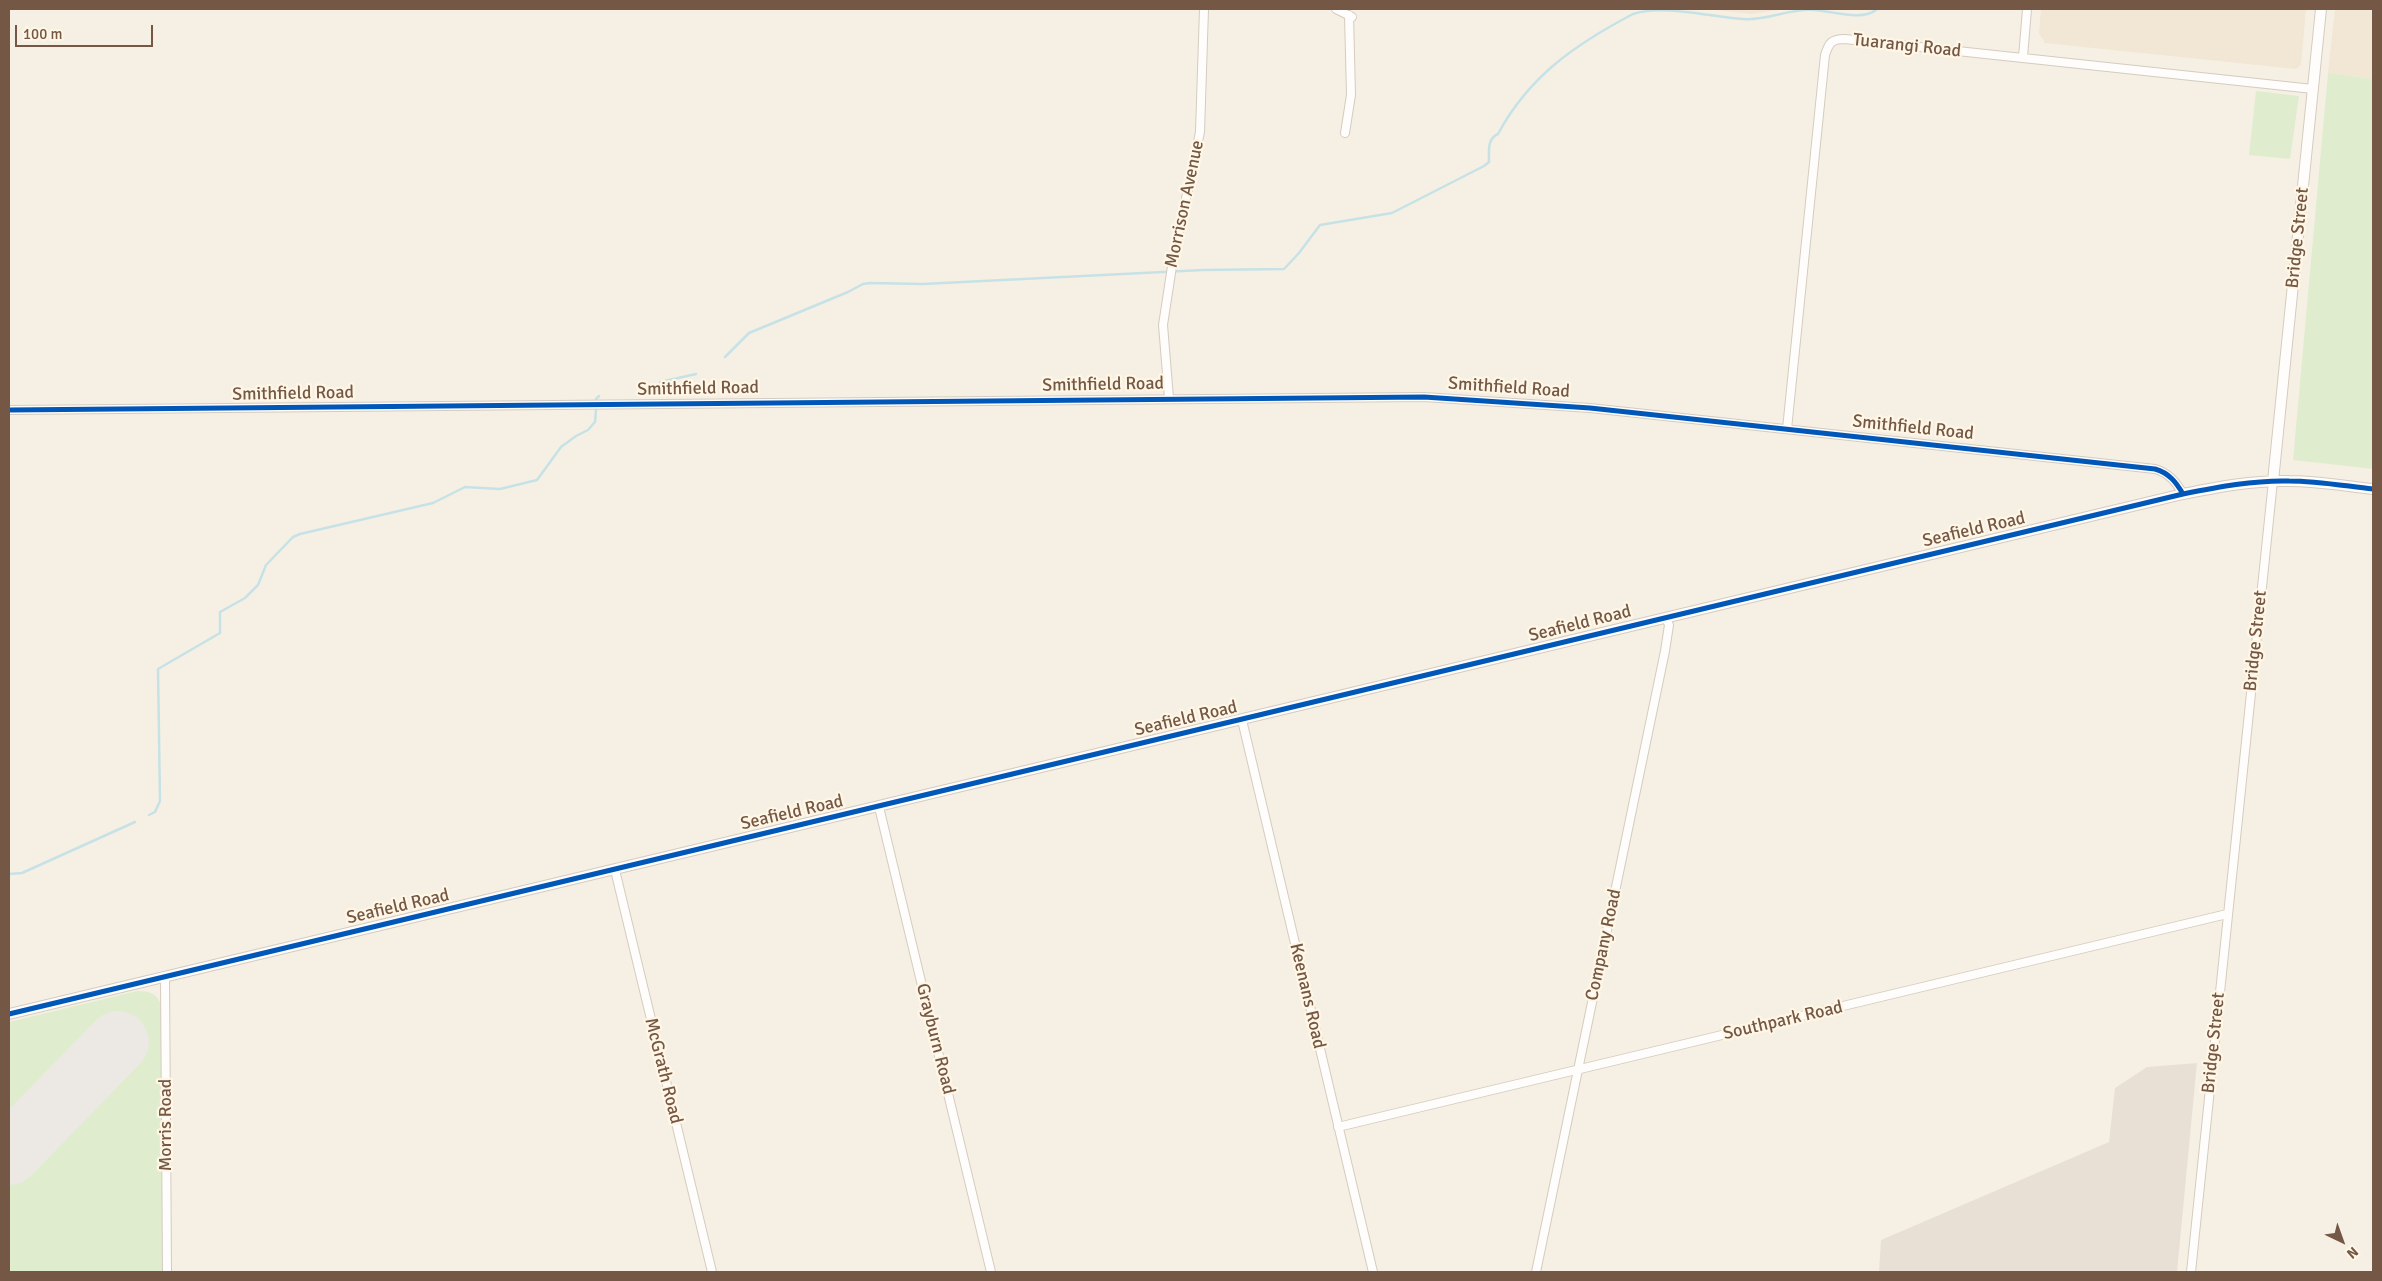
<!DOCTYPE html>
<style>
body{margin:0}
#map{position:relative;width:2382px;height:1281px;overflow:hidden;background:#f6f0e4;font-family:Signika,sans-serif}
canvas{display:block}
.frame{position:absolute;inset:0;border:10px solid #745845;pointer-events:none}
.north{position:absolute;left:2317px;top:1216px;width:50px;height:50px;-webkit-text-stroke:4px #fff6e5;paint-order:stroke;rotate:138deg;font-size:14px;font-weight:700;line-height:20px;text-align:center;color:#745845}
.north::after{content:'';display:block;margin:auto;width:18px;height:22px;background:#745845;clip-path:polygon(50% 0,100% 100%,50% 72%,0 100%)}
.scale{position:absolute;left:15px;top:25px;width:138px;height:22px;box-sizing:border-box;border:2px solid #745845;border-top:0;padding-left:6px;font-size:15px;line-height:18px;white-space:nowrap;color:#745845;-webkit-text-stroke:4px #fff6e5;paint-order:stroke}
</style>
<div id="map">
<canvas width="2382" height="1281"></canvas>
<div class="frame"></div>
<div class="north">N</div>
<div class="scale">100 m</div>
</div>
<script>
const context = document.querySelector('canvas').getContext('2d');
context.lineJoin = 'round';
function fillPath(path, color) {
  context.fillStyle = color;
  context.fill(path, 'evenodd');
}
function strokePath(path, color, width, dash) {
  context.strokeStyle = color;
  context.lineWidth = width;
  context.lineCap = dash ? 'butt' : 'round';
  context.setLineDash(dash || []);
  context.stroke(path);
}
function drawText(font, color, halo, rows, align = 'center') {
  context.font = font + ' Signika,sans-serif';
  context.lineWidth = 4.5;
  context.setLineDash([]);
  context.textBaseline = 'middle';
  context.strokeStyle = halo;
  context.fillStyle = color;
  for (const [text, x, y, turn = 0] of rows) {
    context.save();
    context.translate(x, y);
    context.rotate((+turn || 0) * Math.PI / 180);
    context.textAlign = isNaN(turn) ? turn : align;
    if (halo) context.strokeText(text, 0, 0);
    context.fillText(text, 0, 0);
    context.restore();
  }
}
fillPath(new Path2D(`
 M1706,9H1787L1751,14Z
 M2041,9H2306L2301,65L2296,69L2045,43L2039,33Z
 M2335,9H2373V79L2328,73Z`), '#f2e6d4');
fillPath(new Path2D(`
 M2197,1063L2177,1272H1879L1881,1240L2109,1142L2115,1088L2147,1067Z`), '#e8e0d5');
fillPath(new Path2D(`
 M2328,73L2373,79V469L2293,460Z
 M2256,91L2299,96L2290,159L2249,155Z
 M137,991C151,991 158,994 162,1008L163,1272H9V1022Z`), '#dfedce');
strokePath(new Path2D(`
 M725,357L749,333L848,292L863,284L870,283L923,284L1203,270L1284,269L1299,253L1320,225L1392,213L1484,166L1489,162C1489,151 1487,139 1498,134C1529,76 1576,44 1633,14C1663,4 1710,17 1743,19C1767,21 1790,8 1814,10C1832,11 1863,22 1877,9
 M660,382L696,374
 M596,399L599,396
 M149,815L155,812L160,801L158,669L220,633V612L245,598L258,585L266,565L293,537L300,534L433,503L465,487L500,489L537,480L561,447L576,436L588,430L595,422L596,410
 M9,874L22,873L135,822`), '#c6e2e6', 2.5);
strokePath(new Path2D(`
 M9,1154L118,1042`), '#ece8e4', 62);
const minor = new Path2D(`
 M1336,9L1352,17
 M2023,57L2027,9
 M1345,133L1351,95L1349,15
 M1169,398L1163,325L1173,260L1200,132L1204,9
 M9,410L1424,397L1590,408L2155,469C2169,473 2176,482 2183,494
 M1787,429L1825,55C1829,43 1831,39 1845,39L2313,89
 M1242,720L1373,1272
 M879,807L991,1272
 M615,870L712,1272
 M165,977L167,1272
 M1338,1127L2227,914
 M1536,1272L1665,651L1669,625L1666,618
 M2191,1272L2273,481`);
const tertiary = new Path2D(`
 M2273,481L2321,9
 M9,1014L2183,494C2218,487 2254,480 2289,481C2317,481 2345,486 2373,489`);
strokePath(minor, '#d5cbc0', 10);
strokePath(tertiary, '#d5cbc0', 12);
strokePath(minor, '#fefdfb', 8);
strokePath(tertiary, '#fefdfb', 10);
strokePath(new Path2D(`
 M9,410L1424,397L1590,408L2155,469C2169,473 2176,482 2183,494
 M9,1014L2183,494C2218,487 2254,480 2289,481C2317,481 2345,486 2373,489`), '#0057b8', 5);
drawText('18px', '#745845', '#fff6e5', [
 ["Tuarangi Road",1907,46,6],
 ["Morrison Avenue",1185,204,-78],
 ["Bridge Street",2298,238,-84],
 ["Smithfield Road",1103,385,-1],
 ["Smithfield Road",1509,388,4],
 ["Smithfield Road",698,389,-1],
 ["Smithfield Road",293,394,-1],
 ["Smithfield Road",1913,428,6],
 ["Seafield Road",1974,530,-13],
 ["Seafield Road",1580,624,-14],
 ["Bridge Street",2256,641,-84],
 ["Seafield Road",1186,719,-13],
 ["Seafield Road",792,813,-13],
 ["Seafield Road",398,907,-13],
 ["Company Road",1604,945,-78],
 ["Keenans Road",1307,996,77],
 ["Southpark Road",1783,1021,-13],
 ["Grayburn Road",935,1039,76],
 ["Bridge Street",2214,1043,-84],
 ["McGrath Road",663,1071,76],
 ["Morris Road",166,1125,-90]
]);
</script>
